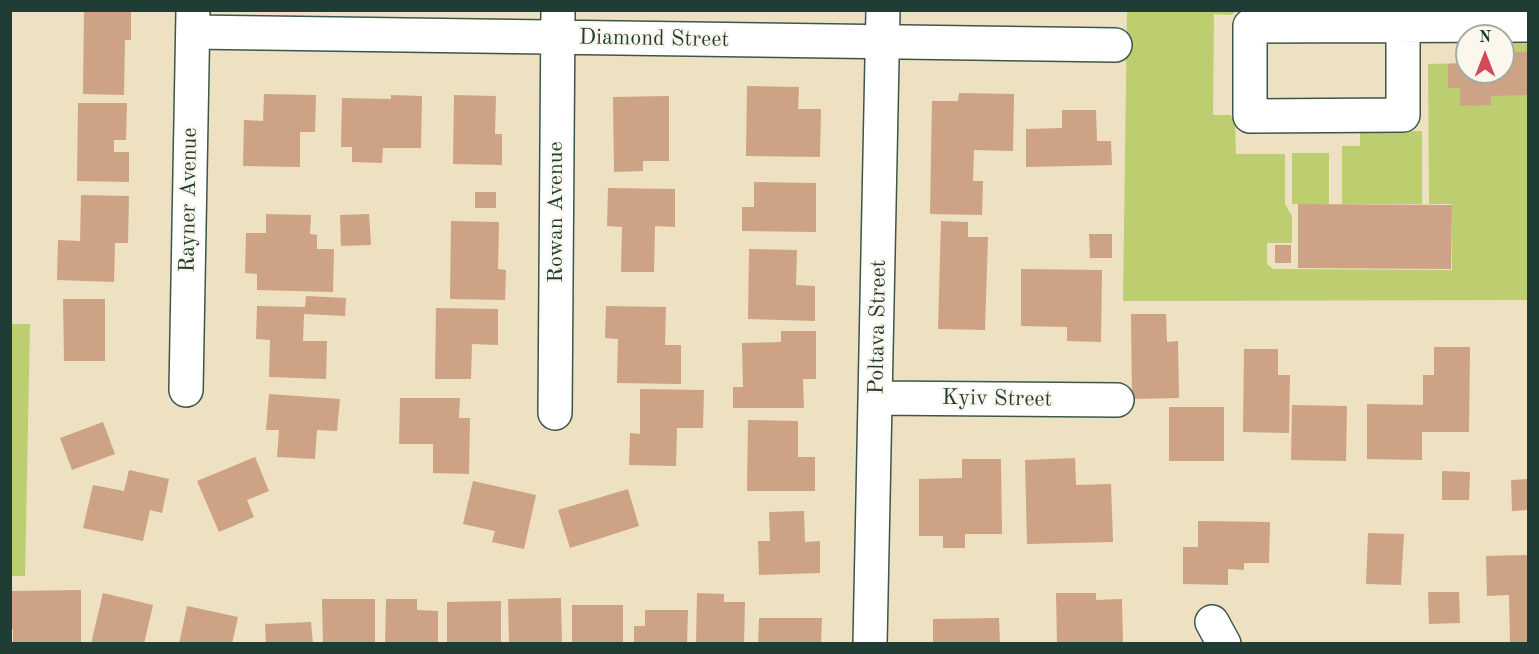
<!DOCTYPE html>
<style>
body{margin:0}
#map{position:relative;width:1539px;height:654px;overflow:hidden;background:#ede1c1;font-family:"Old Standard TT",serif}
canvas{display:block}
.frame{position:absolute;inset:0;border:12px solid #1f3d34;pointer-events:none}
.north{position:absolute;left:1455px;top:24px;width:60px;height:60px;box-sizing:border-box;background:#fbf7ec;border:2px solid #a3ada2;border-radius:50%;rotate:0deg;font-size:16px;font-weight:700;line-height:24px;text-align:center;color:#1f3d34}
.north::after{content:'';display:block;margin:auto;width:21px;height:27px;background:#d1495b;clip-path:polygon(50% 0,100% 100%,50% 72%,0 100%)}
</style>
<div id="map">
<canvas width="1539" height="654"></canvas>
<div class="frame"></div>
<div class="north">N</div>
</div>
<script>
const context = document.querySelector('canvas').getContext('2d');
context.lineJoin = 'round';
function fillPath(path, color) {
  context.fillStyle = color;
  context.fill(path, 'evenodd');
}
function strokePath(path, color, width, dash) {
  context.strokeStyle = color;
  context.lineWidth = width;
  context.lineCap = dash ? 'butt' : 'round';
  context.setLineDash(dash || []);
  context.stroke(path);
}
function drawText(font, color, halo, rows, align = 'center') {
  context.font = font + ' "Old Standard TT",serif';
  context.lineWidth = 4.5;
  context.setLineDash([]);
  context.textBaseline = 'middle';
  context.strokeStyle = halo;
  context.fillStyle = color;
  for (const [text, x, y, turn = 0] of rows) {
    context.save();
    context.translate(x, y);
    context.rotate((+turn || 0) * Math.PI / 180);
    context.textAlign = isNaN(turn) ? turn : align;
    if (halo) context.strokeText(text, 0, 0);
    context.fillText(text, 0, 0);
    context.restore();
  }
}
fillPath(new Path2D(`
 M1127,11H1235L1232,15L1214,14L1213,115H1230L1235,119L1236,154H1285V204L1292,216V243H1267V264L1273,269L1452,270V204H1429L1428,64L1466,63L1467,43V72H1503V43H1528V300L1123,301Z
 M1360,131H1422V204H1342V146H1360Z
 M1292,153H1329V204H1292Z
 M11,324H30L25,576H11Z`), '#bdce71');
fillPath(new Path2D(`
 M84,10H131V40H125L124,95L83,94Z
 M1503,52H1528V95L1491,96V105L1460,106V88H1448V64L1467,63V72H1503Z
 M747,86L799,87L798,109H821L820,157L746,156Z
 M959,93L1014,94L1013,151L974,150L973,181H983L982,215L930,214L932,101H958Z
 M264,94L316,95L315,132H300V167L243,166L244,120L263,121Z
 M391,95L422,96L421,148H383L382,163L352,162V147H341L342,98L391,99Z
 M454,95L496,96L495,134H502V165L453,164Z
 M669,96V161H643V171L614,172L613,97Z
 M78,103H127L126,140H114V152H129V182L77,181Z
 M1062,110H1096L1097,141H1111L1112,165L1026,167V129L1062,128Z
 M754,182L816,183V232L742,231V207H754Z
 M608,188L675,189V227L655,226L654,272H621L622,227L607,226Z
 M475,192H496V208H475Z
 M81,195L129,196L128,243H115L114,282L57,280L58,240L80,241Z
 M1298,204L1452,205L1451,269L1298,268Z
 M266,214L311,215L310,234L317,235V249H334L333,292L257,290V274L245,273L246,233H266Z
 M369,214L371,245L341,246L340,215Z
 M451,221L499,222L498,269L506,270L505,300L450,299Z
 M941,221L968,222V237H988L985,330L938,329Z
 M1089,234H1112V258H1090Z
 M1275,245H1291V263H1275Z
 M749,249L797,250L796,285L815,286V321L748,319Z
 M1021,269L1102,270L1101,342L1067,341V327L1021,326Z
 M306,296L346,298L345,316L304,314L303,341H327L326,379L269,377L270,340L256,339L257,306L305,307Z
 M63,299H105V361H64Z
 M606,306L666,307L665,345H681V384L617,383L618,339L605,338Z
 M436,308L498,309V345L472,344L471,379H435Z
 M1131,314H1166L1167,342L1178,341L1179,398L1132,399Z
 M781,331H816V379H803L804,408H733V387H743L742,343L781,342Z
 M1434,347H1470L1469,432H1422V460L1367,459V404L1423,405V375H1434Z
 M1244,349H1278V375H1290L1289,433L1243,432Z
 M640,389L704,390L703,428H677L676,466L629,465L630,433L640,434Z
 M269,394L340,399L337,431L317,430L315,459L277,457L279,430H266Z
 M400,398H460L459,418H470L469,474L433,473V444H399Z
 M1292,405L1347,406L1346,461L1291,460Z
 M1169,407H1224V461H1169Z
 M748,420L798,421V457H815V491H747Z
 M103,422L115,454L72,470L60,438Z
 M255,457L269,491L247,500L254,517L219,532L197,481Z
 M1075,458L1076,485L1111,484L1113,542L1027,544L1025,460Z
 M962,459H1001L1002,534H965V548H943V536H919V479L962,478Z
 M129,470L169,479L162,513L150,510L143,541L83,528L93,485L124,491Z
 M1442,471L1470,472L1469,500H1442Z
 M1528,479V510L1512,511L1511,480Z
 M473,481L536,495L524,549L492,542L495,531L463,524Z
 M628,489L639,526L570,548L558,510Z
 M804,511L805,542L820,541V573L759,575L758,541H770L769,512Z
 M1198,521L1270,522L1269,563H1244V570L1228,569V585L1183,584V547H1198Z
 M1368,533L1404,534L1401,585L1366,584Z
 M1528,555V642L1510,643L1509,595L1487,596L1486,556Z
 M81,590V642L13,643V629H10V591Z
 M1428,592H1459L1460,623L1429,624Z
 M103,593L153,605L144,644H91Z
 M697,593L724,594V602H745L744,644H696Z
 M1056,593H1096V600L1122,599L1123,644H1057Z
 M561,598L562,644H509L508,599Z
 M322,599H375V644H323Z
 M386,599H417V610L438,611V644H385Z
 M501,601V644H447V602Z
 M572,605H623V644H572Z
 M187,606L238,617L232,644H179Z
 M645,610H688L687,644H634V626H645Z
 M759,618H822L821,644H758Z
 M999,618L1000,644H933V619Z
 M311,622L313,644H266L265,624Z`), '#cda285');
const minor = new Path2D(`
 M1403,26V115L1250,116V26L1528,25
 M193,32L1115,45
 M186,390L193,11
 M877,398L1117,400
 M555,413L558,10
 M1212,622L1224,644
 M870,644L883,10`);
strokePath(minor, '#3e5649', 36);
strokePath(minor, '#fff', 33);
drawText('22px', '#1f3d34', '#fbf7ec', [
 ["Diamond Street",654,39,1],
 ["Rayner Avenue",189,200,-89],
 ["Rowan Avenue",556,212,-90],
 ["Poltava Street",878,327,-89],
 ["Kyiv Street",997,399,1]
]);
</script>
